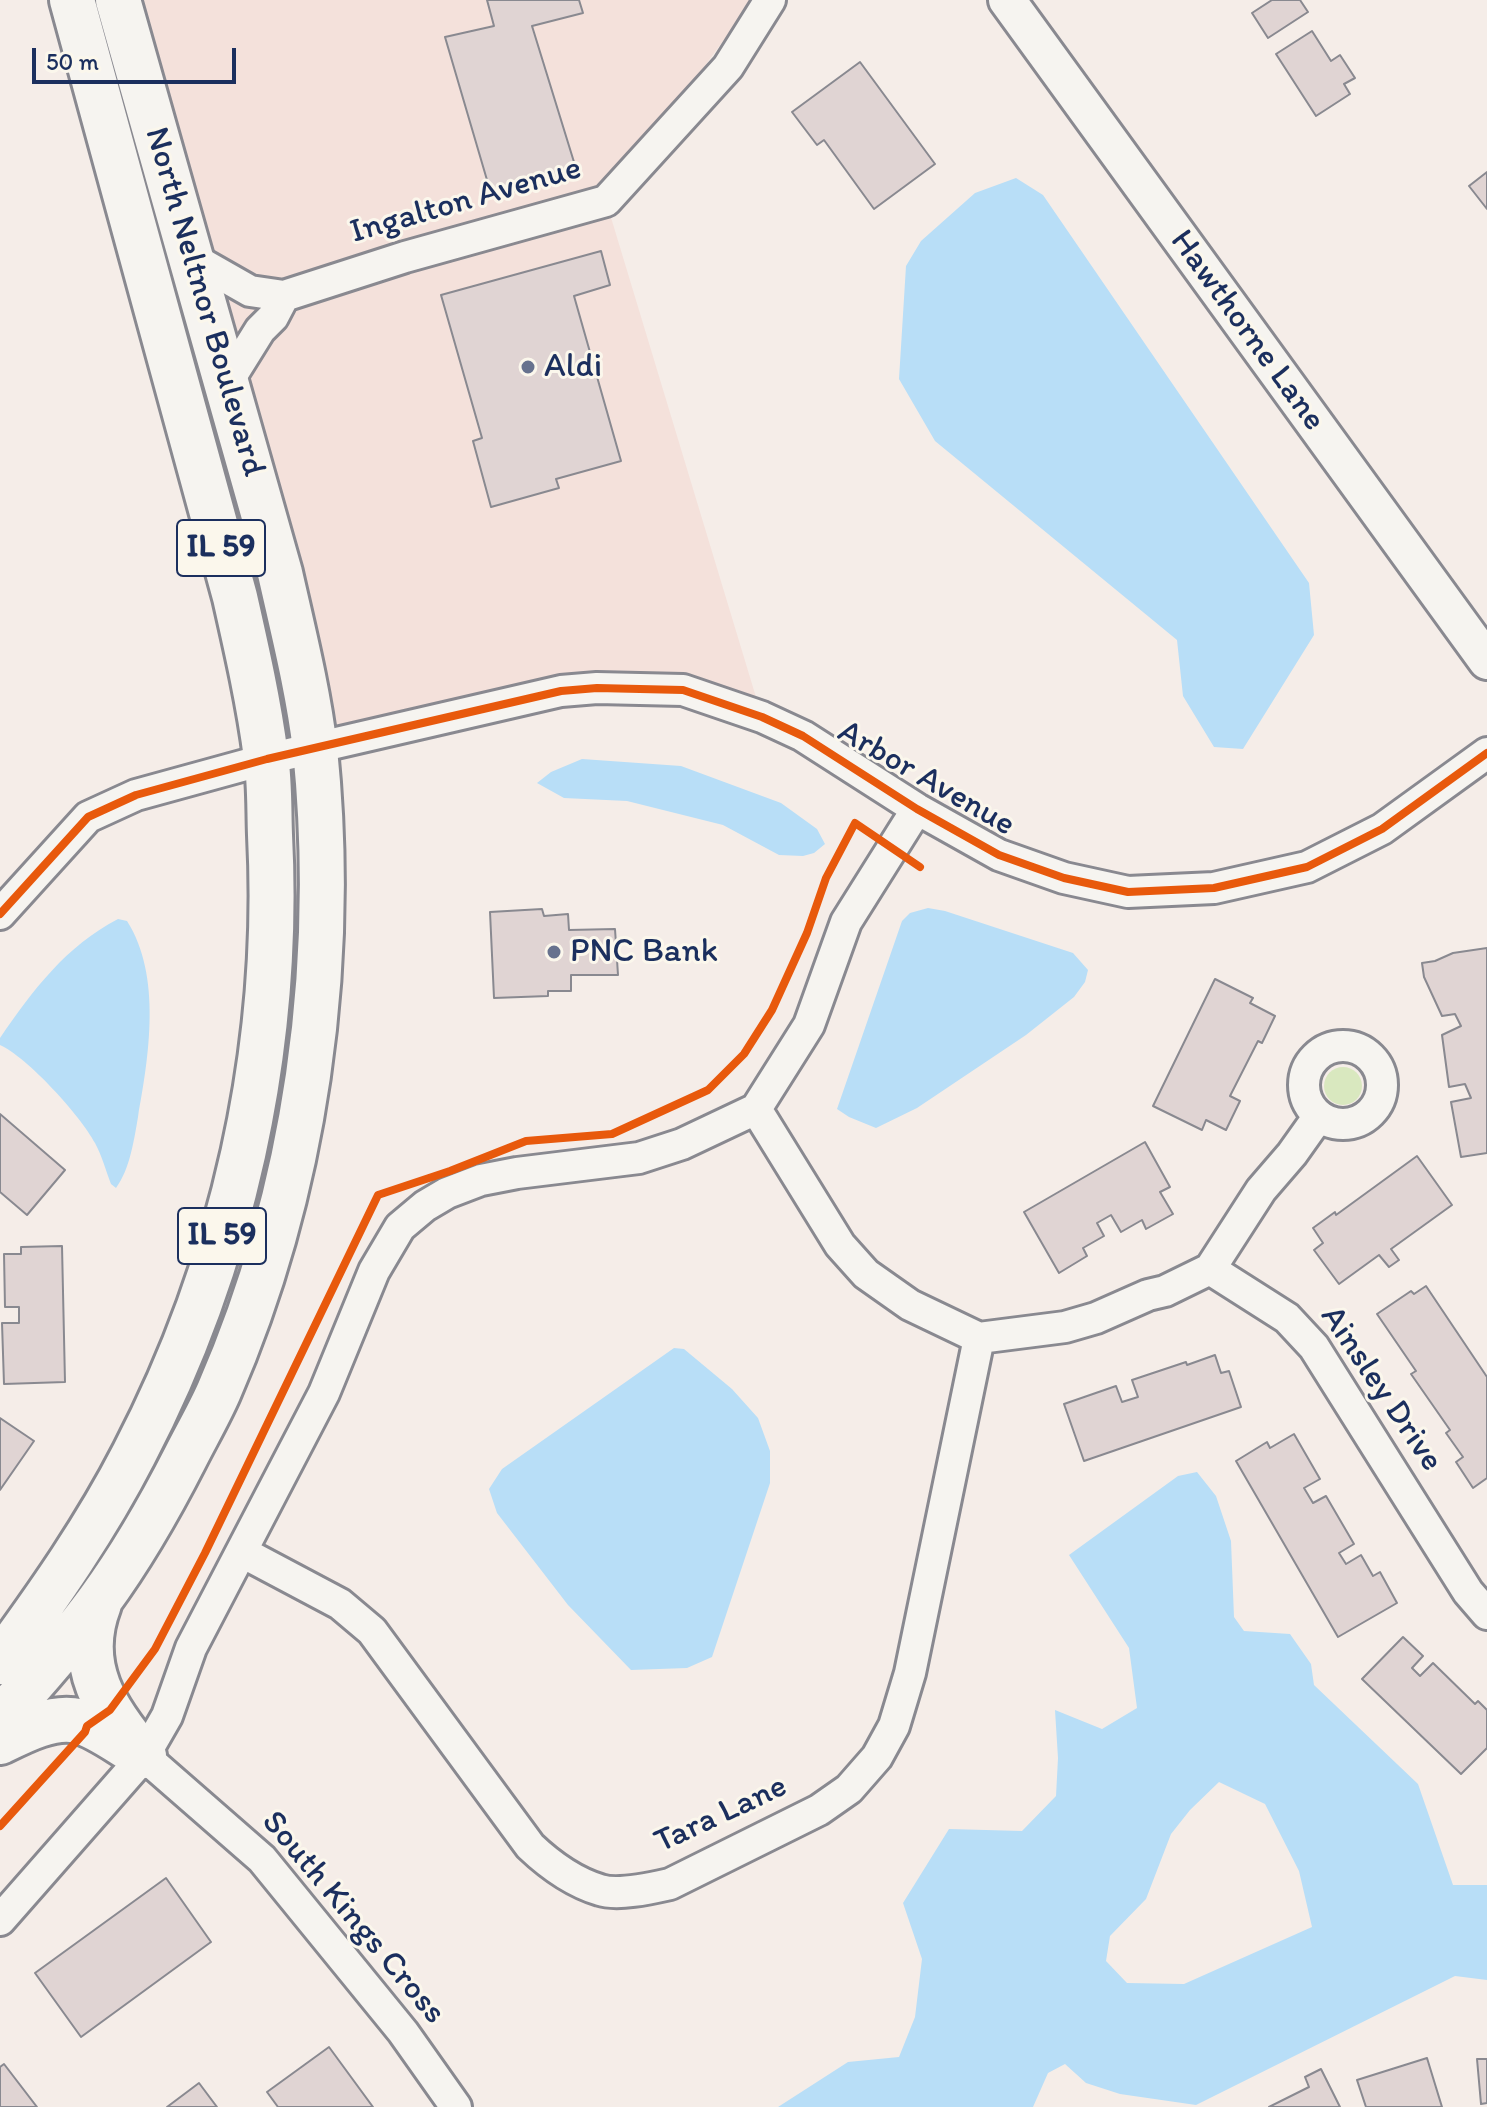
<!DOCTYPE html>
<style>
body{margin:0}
#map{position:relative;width:1487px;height:2107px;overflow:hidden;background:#f5ede8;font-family:Itim,sans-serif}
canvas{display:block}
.scale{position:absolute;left:32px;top:48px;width:204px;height:36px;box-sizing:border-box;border:4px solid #1b2f5e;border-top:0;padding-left:10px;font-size:24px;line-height:28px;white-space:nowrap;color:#1b2f5e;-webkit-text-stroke:6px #fbf7ec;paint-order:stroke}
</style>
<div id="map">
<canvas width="1487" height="2107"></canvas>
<div class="scale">50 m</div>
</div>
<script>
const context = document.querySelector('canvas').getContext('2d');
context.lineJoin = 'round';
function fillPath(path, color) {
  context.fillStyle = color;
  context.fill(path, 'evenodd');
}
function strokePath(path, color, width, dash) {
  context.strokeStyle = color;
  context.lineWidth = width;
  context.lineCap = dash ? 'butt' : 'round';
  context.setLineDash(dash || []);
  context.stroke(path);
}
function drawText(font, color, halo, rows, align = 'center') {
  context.font = font + ' Itim,sans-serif';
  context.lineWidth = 6;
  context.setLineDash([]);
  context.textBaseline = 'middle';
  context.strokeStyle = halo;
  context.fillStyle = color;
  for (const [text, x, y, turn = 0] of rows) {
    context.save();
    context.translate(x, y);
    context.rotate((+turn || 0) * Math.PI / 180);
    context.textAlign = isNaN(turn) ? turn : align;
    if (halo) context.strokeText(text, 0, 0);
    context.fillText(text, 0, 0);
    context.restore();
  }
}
fillPath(new Path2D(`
 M111,0H753L606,201L762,717L683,690L492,707L315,746Z`), '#f4e1db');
fillPath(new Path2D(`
 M1324 1086a19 19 0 1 1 38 0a19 19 0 1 1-38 0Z`), '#d9e8bf');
fillPath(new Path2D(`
 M1016,178L1043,195L1309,583L1314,635L1243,749L1214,747L1183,696L1177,640L935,441L899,379L906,266L921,241L975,193Z
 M582,759L681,766L781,803L817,829L825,844L814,853L803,856L779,855L723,825L627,801L564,798L537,783L551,772Z
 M928,908L945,911L1073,953L1088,970L1085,982L1074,997L1026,1035L917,1108L876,1128L849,1117L837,1109L902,921L910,913Z
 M118,919L127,921C162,976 149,1056 138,1117C134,1140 130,1169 116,1188L111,1184C106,1171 102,1156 95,1143C81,1116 27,1057 0,1045V1038C33,990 66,946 118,919Z
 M674,1348L684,1349L732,1389L758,1418L770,1451V1483L712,1657L687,1668L631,1670L568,1605L497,1513L489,1489L502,1469Z
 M1197,1472L1216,1496L1231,1541L1234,1617L1244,1631L1290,1634L1311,1664L1314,1685L1418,1784L1453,1885H1487V1980L1455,1976L1196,2105L1120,2094L1086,2083L1065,2064L1048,2073L1033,2107H778L848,2062L899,2057L915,2017L922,1959L903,1903L949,1829L1022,1831L1056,1796L1058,1758L1055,1710L1102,1729L1137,1708L1129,1648L1069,1555L1178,1476ZM1219,1782L1265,1804L1299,1871L1312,1927L1184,1984L1127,1983L1106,1961L1110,1936L1146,1899L1171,1834L1190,1810Z`), '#b8def7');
const building = new Path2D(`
 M487,0H579L583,13L532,26L578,175L492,197L445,37L494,26Z
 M1272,0H1300L1308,12L1268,38L1252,13Z
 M1312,31L1331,61L1340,55L1355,78L1344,84L1350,94L1316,116L1276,54Z
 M860,62L935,164L874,209L824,140L817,145L792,112Z
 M1487,172V209L1469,186Z
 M601,251L610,285L574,296L621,461L556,479L559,488L491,507L473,441L482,438L441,295Z
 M542,909L544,916L568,914L569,930L615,929L618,975H571V991H548V996L494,998L490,912Z
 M1487,948V1153L1461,1157L1451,1102L1471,1098L1465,1084L1449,1087L1442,1035L1461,1026L1455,1014L1442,1016L1424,977L1422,963L1435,961L1453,953Z
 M1215,979L1253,998L1250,1003L1275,1016L1262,1043L1258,1041L1230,1096L1240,1101L1226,1130L1206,1120L1202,1130L1153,1106Z
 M0,1114L65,1170L27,1215L0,1192Z
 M1145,1142L1170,1187L1160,1192L1173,1214L1146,1229L1142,1220L1121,1232L1111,1215L1097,1223L1104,1236L1083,1248L1087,1256L1059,1273L1024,1212Z
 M1417,1156L1452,1205L1391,1249L1399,1260L1389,1267L1379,1255L1339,1284L1314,1250L1323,1243L1313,1228L1335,1212L1336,1215Z
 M62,1246L65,1382L4,1384L2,1323H19V1307H5L4,1254H21V1247Z
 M1426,1286L1487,1377V1478L1473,1488L1456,1462L1463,1457L1446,1433L1450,1430L1411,1374L1416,1371L1377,1314L1411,1291L1414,1294Z
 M1215,1355L1221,1373L1229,1371L1241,1407L1084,1461L1064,1404L1116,1386L1122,1402L1138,1397L1132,1380L1186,1362L1187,1365Z
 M0,1418L34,1441L0,1490Z
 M1294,1434L1320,1479L1304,1488L1313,1503L1326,1496L1354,1544L1339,1553L1346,1564L1361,1555L1373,1576L1380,1572L1397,1603L1338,1637L1236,1461L1267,1442L1270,1448Z
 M1403,1637L1423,1656L1412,1668L1420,1676L1433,1663L1475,1704L1478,1701L1487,1710V1748L1461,1774L1362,1679Z
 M166,1878L211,1942L81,2037L35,1973Z
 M329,2047L373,2107H278L267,2092Z
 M1427,2058L1442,2107H1366L1357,2080Z
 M1477,2059H1487V2103L1481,2104Z
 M4,2064L37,2107H0V2067Z
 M1321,2069L1340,2107H1269L1309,2087L1305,2077Z
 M199,2083L217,2107H167Z`);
fillPath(building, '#e0d4d3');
strokePath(building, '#898990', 2);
const minor = new Path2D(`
 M192,258L250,291L284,296L405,257L606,201L728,67L770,0
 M227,383L260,330L273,317L284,296
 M0,914L88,817L136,795L267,759L561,691L597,688L683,690L762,717L803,736L917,809L999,855L1064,878L1128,892L1214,888L1307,867L1382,829L1487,753
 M1304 1085a39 39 0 1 1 78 0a39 39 0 1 1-78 0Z
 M756,1109L840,1245L866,1274L910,1305L979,1338L1065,1327L1096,1318L1148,1295L1165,1291L1210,1269
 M1210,1269L1287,1318L1314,1347L1468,1592L1487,1614
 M1210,1269L1261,1190L1292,1154L1319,1116
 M242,1552L340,1604L372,1631L530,1846C550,1865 574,1882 600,1890C618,1896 652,1888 670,1884L819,1810L849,1789L877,1757L894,1726L910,1673L979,1338
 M144,1756L262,1859L403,2032L456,2107
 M0,1920L144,1756L167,1716L191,1648L324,1393L374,1271L400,1227L425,1206L447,1193L481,1180L517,1173L639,1158L682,1144L756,1109L809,1025L846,922L917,809`);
const tertiary = new Path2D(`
 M1007,0L1487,661`);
const primary = new Path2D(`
 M99,1604C75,1666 106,1711 144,1756
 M0,1662C49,1595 96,1528 134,1454C233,1264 281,1049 270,835C269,809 270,782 266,757C259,703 247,650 235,597L72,0
 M0,1719C35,1681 68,1643 99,1601C132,1556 160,1507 185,1458C196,1436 209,1414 219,1391C306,1191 337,966 315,749C308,690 293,631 280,573L118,0
 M0,1742C22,1731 53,1715 78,1721C97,1726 117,1741 134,1751`);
strokePath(minor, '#898990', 36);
strokePath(tertiary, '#898990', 42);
strokePath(primary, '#898990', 50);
strokePath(minor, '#f6f4f0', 30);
strokePath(tertiary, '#f6f4f0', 36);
strokePath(primary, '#f6f4f0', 44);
strokePath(new Path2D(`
 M0,914L88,817L136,795L267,759L561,691L597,688L683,690L762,717L803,736L917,809L999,855L1064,878L1128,892L1214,888L1307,867L1382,829L1487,753
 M0,1826L85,1732L87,1726L110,1710L155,1649L205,1553L378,1195L450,1171L526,1141L612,1134L708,1090L744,1054L772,1010L807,933L826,878L855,823L920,867`), '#e8590c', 8);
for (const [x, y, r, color] of [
 [528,367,8,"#67728e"],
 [554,952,8,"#67728e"]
]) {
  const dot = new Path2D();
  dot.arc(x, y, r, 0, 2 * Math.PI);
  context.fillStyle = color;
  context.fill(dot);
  strokePath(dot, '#fbf7ec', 3);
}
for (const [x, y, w] of [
 [221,548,88],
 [222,1236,88]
]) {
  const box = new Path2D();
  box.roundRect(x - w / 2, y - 28, w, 56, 6);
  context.fillStyle = '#fbf7ec';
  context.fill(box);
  strokePath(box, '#1b2f5e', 2);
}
drawText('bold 32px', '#1b2f5e', null, [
 ["IL 59",221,548],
 ["IL 59",222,1236]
]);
drawText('34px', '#1b2f5e', '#fbf7ec', [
 ["Ingalton Avenue",466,201,-16],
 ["North Neltnor Boulevard",204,302,74],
 ["Hawthorne Lane",1247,331,54],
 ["Arbor Avenue",926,779,30],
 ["Ainsley Drive",1381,1389,56],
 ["Tara Lane",721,1815,-25],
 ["South Kings Cross",353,1918,50]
]);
drawText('34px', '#1b2f5e', '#fbf7ec', [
 ["Aldi",544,367],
 ["PNC Bank",570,952]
], 'left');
</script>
